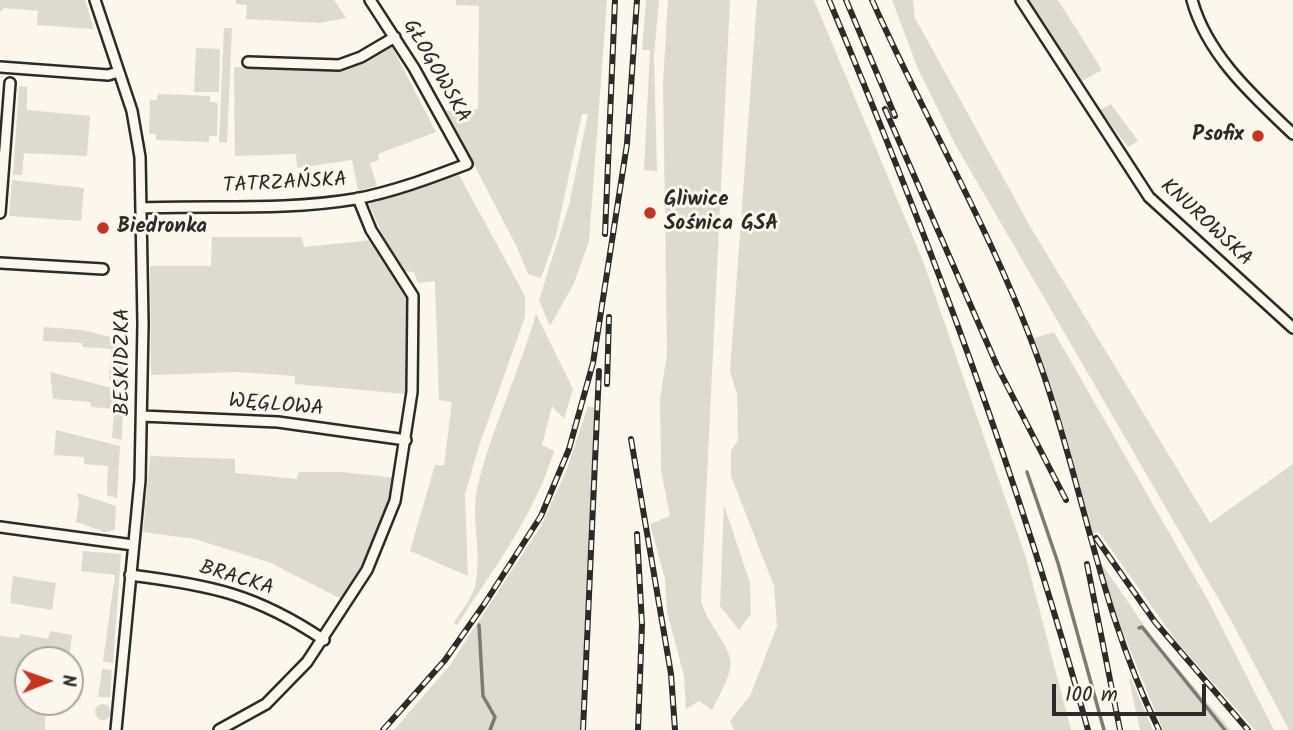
<!DOCTYPE html>
<meta charset="utf-8">
<style>
body{margin:0}
#map{position:relative;width:1293px;height:730px;overflow:hidden;background:#fbf7ec;font-family:Kalam,sans-serif}
canvas{display:block}
.north{position:absolute;left:14px;top:646px;width:70px;height:70px;box-sizing:border-box;background:#fbf7ec;border:2px solid #a8a59f;border-radius:50%;rotate:89deg;font-size:19px;font-weight:700;line-height:28px;text-align:center;color:#2b2b2b}
.north::after{content:'';display:block;margin:auto;width:24px;height:32px;background:#c8321e;clip-path:polygon(50% 0,100% 100%,50% 72%,0 100%)}
.scale{position:absolute;left:1052px;top:684px;width:154px;height:32px;box-sizing:border-box;border:4px solid #2b2b2b;border-top:0;padding-left:9px;font-size:21px;line-height:24px;white-space:nowrap;color:#2b2b2b;-webkit-text-stroke:5px #fbf7ec;paint-order:stroke}
</style>
<div id="map">
<canvas width="1293" height="730"></canvas>
<div class="north">N</div>
<div class="scale">100 m</div>
</div>
<script>
const context = document.querySelector('canvas').getContext('2d');
context.lineJoin = 'round';
function fillPath(path, color) {
  context.fillStyle = color;
  context.fill(path, 'evenodd');
}
function strokePath(path, color, width, dash) {
  context.strokeStyle = color;
  context.lineWidth = width;
  context.lineCap = dash ? 'butt' : 'round';
  context.setLineDash(dash || []);
  context.stroke(path);
}
function drawText(font, color, halo, rows, align = 'center') {
  context.font = font + ' Kalam,sans-serif';
  context.lineWidth = 6;
  context.setLineDash([]);
  context.textBaseline = 'middle';
  context.strokeStyle = halo;
  context.fillStyle = color;
  for (const [text, x, y, turn = 0] of rows) {
    context.save();
    context.translate(x, y);
    context.rotate((+turn || 0) * Math.PI / 180);
    context.textAlign = isNaN(turn) ? turn : align;
    if (halo) context.strokeText(text, 0, 0);
    context.fillText(text, 0, 0);
    context.restore();
  }
}
fillPath(new Path2D(`
 M0,0H85L94,29L37,25L38,11L4,8L0,12Z
 M236,0H334L346,18L320,23L246,19L247,5L236,4Z
 M456,0H607L589,241L574,283L550,326L539,300L569,205L588,114H582L556,236L541,278L528,274L517,247L446,111L478,109L479,6L456,5Z
 M646,0H659L654,56L657,171L644,170L650,50H642Z
 M668,0H730L701,601C707,626 735,648 730,669C727,683 718,697 712,710L699,701L686,709L684,676L667,612L665,579L650,524L670,516L661,470L660,399L667,354L663,82Z
 M757,0H814L923,261L1026,558L1071,730H734L730,721L750,696L777,626L774,586L731,476V451L738,440L737,394L730,371Z
 M892,0H913L915,18L1031,228L1210,523L1293,464V730H1289L1232,622L955,144L918,69Z
 M1027,0H1058L1102,70L1082,81Z
 M224,28H232L227,143L219,142Z
 M388,47H392L436,132L378,154L379,160L370,163L377,186L358,191L352,160L297,168L296,154L235,156L234,67L314,70L355,65Z
 M196,48L220,49L219,92H194Z
 M19,86L27,87V110L90,116L87,156L24,153L22,175H13Z
 M158,94L210,96V102L218,103L217,136H209V142L156,140V134H149L150,100H157Z
 M1111,104L1138,141L1128,147L1100,110Z
 M459,175L525,296V317L479,446L465,494L468,576L410,551L435,465H444L452,402L439,400L435,281L418,283L414,272L403,271L388,249L369,204Z
 M12,180L84,188L81,221L9,216Z
 M212,237H302L304,247L372,240L406,291L410,315L406,394L295,384V376L237,372L151,375L150,266H211Z
 M536,314L573,389L564,419L552,406L542,445L554,451C535,514 493,570 457,625L454,623C460,612 472,599 475,586C483,551 469,516 479,480C494,423 520,370 536,314Z
 M44,327L82,330L122,340V382L109,380L111,349L83,347L82,343L43,341Z
 M1054,332L1209,602L1274,730H1255L1177,642L1098,531L1091,536L1063,427L1034,338Z
 M50,372L123,391L122,440L112,438L114,409L91,407V402L53,399Z
 M588,406L595,408L580,730H394L450,665L541,526L567,469Z
 M56,430L120,446L117,498L107,495L108,466L84,464V457L54,455Z
 M150,456L235,459V473L297,479L299,472H342L396,478C387,522 366,562 343,600L271,563L195,539L143,532Z
 M77,493L116,506L115,530L105,532L76,522L79,502Z
 M724,505L750,583L751,614L739,630L720,606Z
 M83,551L121,554L113,663L103,661L115,575L81,571Z
 M1099,560L1157,644L1231,730H1163L1119,623Z
 M13,576L56,583L52,610L10,603Z
 M50,631L72,635L69,660H28L27,710L45,713V730H0V636L19,638L20,634L48,639Z
 M102,669L112,670L110,697H98Z
 M1129,679H1131L1153,730H1140Z
 M95 712a8 8 0 1 1 16 0a8 8 0 1 1-16 0Z`), '#dddad0');
strokePath(new Path2D(`
 M1027,472L1058,563L1104,730
 M479,625L483,696L495,717L490,730
 M1139,628L1142,627L1225,730`), '#7b7a75', 3.5);
const street = new Path2D(`
 M95,0L132,111L140,157L143,324L140,480L116,730
 M1021,0L1149,197L1293,328
 M1192,0C1207,55 1253,96 1293,134
 M248,62L339,65L361,57L395,37
 M0,67L108,75L118,72
 M141,208C212,205 284,211 355,199C393,192 430,178 467,164L414,68L370,0
 M0,213L10,83
 M0,263L103,269
 M142,416L278,422L406,440
 M0,527L133,545
 M130,575C210,585 256,594 324,640
 M219,730L266,704L307,662L367,570L395,501L412,392L413,296L371,230L358,198`);
strokePath(street, '#2b2b2b', 14);
strokePath(street, '#fbf7ec', 9);
const rail = new Path2D(`
 M829,0C929,238 1020,481 1088,730
 M846,0L895,116
 M872,0C927,123 996,239 1041,367C1084,490 1100,610 1159,730
 M885,109L998,368L1066,500
 M605,234L615,0
 M607,384L609,317
 M631,439L671,674L675,730
 M637,534L642,624L638,730
 M1096,538L1155,622L1248,730
 M1087,564L1120,730
 M383,730L445,660L485,603L541,516L569,449L593,363L627,144L637,0
 M583,730L599,371`);
strokePath(rail, '#2b2b2b', 6);
strokePath(rail, '#fbf7ec', 3.5, [10]);
for (const [x, y, r, color] of [
 [1258,136,7,"#c8321e"],
 [650,213,7,"#c8321e"],
 [103,228,7,"#c8321e"]
]) {
  const dot = new Path2D();
  dot.arc(x, y, r, 0, 2 * Math.PI);
  context.fillStyle = color;
  context.fill(dot);
  strokePath(dot, '#fbf7ec', 2.5);
}
drawText('21px', '#2b2b2b', '#fbf7ec', [
 ["GŁOGOWSKA",435,72,60],
 ["TATRZAŃSKA",285,185,-3],
 ["KNUROWSKA",1205,224,43],
 ["BESKIDZKA",124,362,-90],
 ["WĘGLOWA",276,407,5],
 ["BRACKA",236,580,17]
]);
drawText('bold 21px', '#2b2b2b', '#fbf7ec', [
 ["Psofix",1244,136,"right"],
 ["Gliwice",664,201],
 ["Sośnica GSA",664,225],
 ["Biedronka",117,228]
], 'left');
</script>
